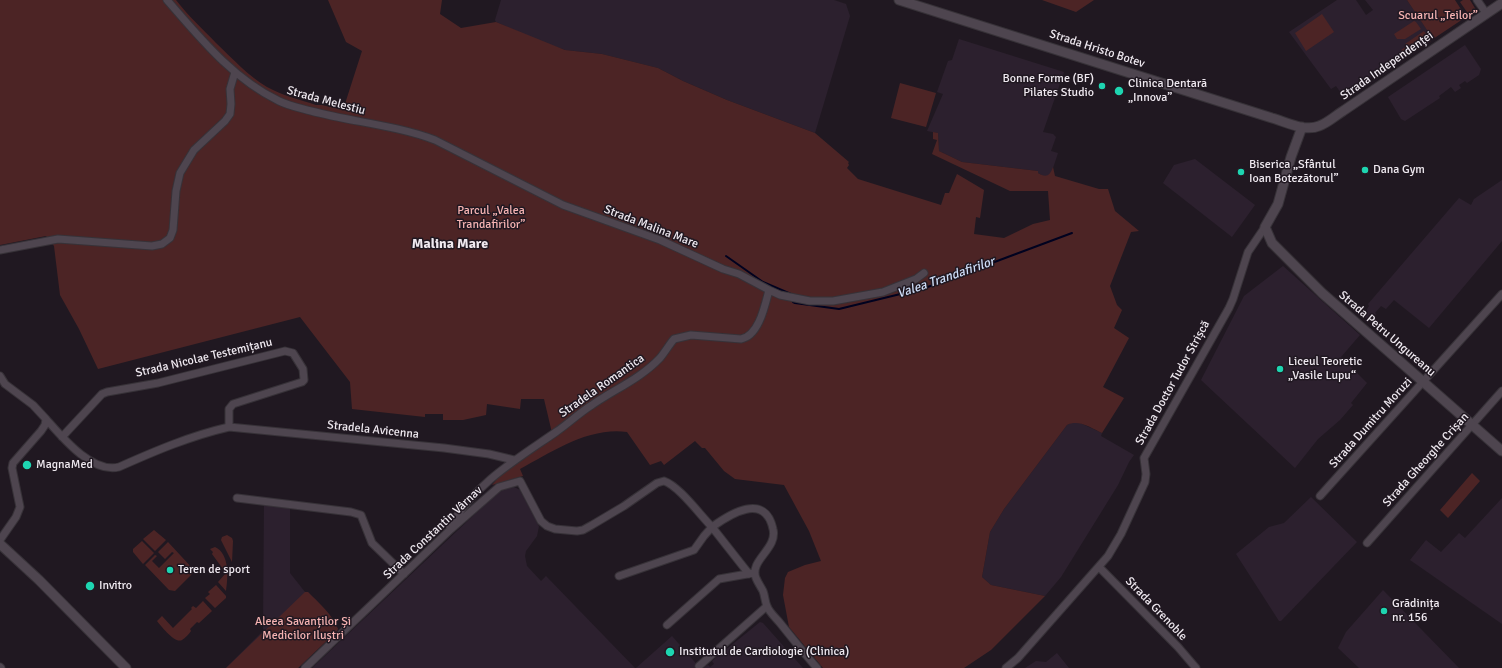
<!DOCTYPE html>
<meta charset="utf-8">
<style>
body{margin:0}
canvas{display:block;background:#201821}
</style>
<canvas width="1502" height="668"></canvas>
<script>
const context = document.querySelector('canvas').getContext('2d');
context.lineJoin = 'round';
function fillPath(path, color) {
  context.fillStyle = color;
  context.fill(path, 'evenodd');
}
function strokePath(path, color, width, dash) {
  context.strokeStyle = color;
  context.lineWidth = width;
  context.lineCap = dash ? 'butt' : 'round';
  context.setLineDash(dash || []);
  context.stroke(path);
}
function drawText(font, color, halo, rows, align = 'center') {
  context.font = font + ' Signika,sans-serif';
  context.lineWidth = 3;
  context.setLineDash([]);
  context.textBaseline = 'middle';
  context.strokeStyle = halo;
  context.fillStyle = color;
  for (const [text, x, y, turn = 0] of rows) {
    context.save();
    context.translate(x, y);
    context.rotate((+turn || 0) * Math.PI / 180);
    context.textAlign = isNaN(turn) ? turn : align;
    if (halo) context.strokeText(text, 0, 0);
    context.fillText(text, 0, 0);
    context.restore();
  }
}
fillPath(new Path2D(`
 M501,0H834L846,4L850,16L815,133L727,100L683,81L658,68L602,54L565,50L540,41L496,22L495,20Z
 M1337,0H1356L1366,15L1373,10L1365,0H1407L1432,37L1352,90L1341,93L1336,86L1331,89L1289,32Z
 M959,39L1064,72L1043,132L1053,134L1056,137L1051,151L1058,153L1051,174L1048,176H1043L1038,173V171L962,162L939,151L938,133L927,131L943,94L937,92L948,61L952,60Z
 M1465,45L1481,69L1479,75L1467,83L1465,81L1459,85L1461,88L1455,92L1451,87L1439,96L1440,98L1405,121L1401,119L1388,97Z
 M1195,159L1255,205L1232,237L1163,183L1174,165Z
 M1502,180V241L1429,328L1394,300L1386,309L1381,306L1375,313L1376,314L1372,322L1363,316L1369,306L1368,304L1459,198L1471,205L1474,199Z
 M1283,266L1360,335L1341,357L1367,383L1351,403L1353,405L1340,420L1318,439L1295,468L1201,380L1244,296Z
 M1073,422H1078L1102,433L1101,436L1134,455L1129,462L1118,485L1061,577L1045,596L991,585L982,577L990,532L1004,509L1067,425Z
 M514,487L520,490L539,526L537,536L526,551L525,556L527,566L541,581L546,576L635,668H312L493,497L502,490Z
 M1311,497L1357,542L1281,621H1279L1236,554L1269,527L1284,523Z
 M1502,498V624L1410,560L1426,540L1441,552L1459,533L1465,538Z
 M264,504L290,508V573L305,592H308L324,609L338,629L298,668H226L263,631Z
 M1383,590L1459,668H1359L1338,648L1346,632Z
 M760,622L763,623L803,668H703L708,665L710,667L714,664L712,661Z
 M672,636L700,668H636Z
 M1057,653L1069,668H1025L1036,661L1046,662Z`), '#2c202e');
fillPath(new Path2D(`
 M0,0H176C188,16 203,29 216,43C232,58 248,76 267,87C281,95 301,100 316,105H322L343,110L362,51L346,42L328,0H442L440,14L461,28L496,22L565,50L602,54L658,68L683,81L727,100L815,133L849,162L848,163L849,165L847,168L858,179L941,205L945,193H949L957,174L984,190L980,218L976,217L974,234L1004,238L1033,224L1050,220L1048,191H1010L932,154L937,140L933,139V132L938,133L939,151L962,162L1038,171V173C1046,178 1050,176 1053,167L1055,176L1099,189H1108L1115,211L1139,231L1131,232L1110,286L1117,305L1122,310L1114,328L1129,338L1103,387L1124,398L1102,433C1091,428 1079,419 1067,425L1004,509L990,532L982,577L991,585L1045,596L991,650L964,668H823L789,627L783,595L785,578L788,572L805,565L821,561L809,531L784,485L735,479L724,471L705,448H702L695,441L664,465L661,461L650,465L627,432C588,427 552,452 520,469L523,476L492,485L503,472L553,437L544,399H521L520,409L487,404L486,415L463,420H443V414H425V417L352,409L350,382L300,317L98,369L79,329L60,295L54,246L46,236L0,245Z
 M1042,0H1094L1076,12Z
 M1407,0H1455L1466,17L1433,39Z
 M1463,0H1470L1476,10L1469,15L1460,2Z
 M1322,14L1334,32L1306,51L1295,33Z
 M1414,21L1416,22L1421,29L1405,39H1397L1394,34Z
 M1424,31L1431,41L1411,54H1403L1401,50L1406,47L1405,44Z
 M900,83L936,93L926,127L891,118Z
 M1472,473L1480,481L1448,518L1440,510Z
 M154,530L166,540L155,551L143,539Z
 M227,535L232,538L233,541L232,562L221,540L222,537Z
 M142,541L154,553L143,564L133,552V549Z
 M168,542L194,570V572L175,591L169,590L145,565L155,555L157,556L152,561L159,568L174,553L172,552L165,559L158,552Z
 M215,547C230,554 228,578 226,591L218,582L226,573L212,554L213,552L210,549Z
 M216,585L226,596V598L215,608L205,598L210,594L208,592Z
 M305,592H308C318,602 333,615 338,629L337,631L298,668H226Z
 M203,601L212,611L199,623L197,622L190,629L191,631C189,634 185,638 182,640C175,644 161,626 157,621L162,616L173,628L192,609L191,608L193,606L196,608Z`), '#4c2425');
strokePath(new Path2D(`
 M726,256L763,282L791,294
 M793,302L795,303L839,309L925,288L1072,233`), '#00021f', 2);
const minor = new Path2D(`
 M167,0C200,38 233,79 279,101C289,106 300,108 311,111C352,122 395,125 435,140L563,205L660,240L723,269L739,274L769,290L780,295L810,301H833L883,292L916,279L924,273
 M1477,0L1486,13
 M0,250L58,239L152,246L162,244L170,238L173,230L176,191L180,173L194,150L225,121L230,114L231,104L230,89L235,72
 M0,376L5,384L33,405L46,419L45,425L41,431L13,463L12,468L20,507L16,517L0,540
 M46,419C62,437 92,474 119,467C155,451 190,436 229,427L444,448L489,454L514,460
 M62,437L102,394L107,392L158,383L285,351L293,353L303,369L304,380L302,382L233,404L229,409V427
 M1320,496L1502,294
 M237,498L351,512L361,515L372,543L404,574
 M450,527C474,484 517,459 556,432C568,424 579,413 592,405C615,389 640,379 660,358C665,352 669,345 674,339L691,335L741,339C759,336 765,305 769,290
 M1367,543L1502,391
 M1099,567L1178,647L1196,668
 M619,576L694,550L704,536L712,527L749,574
 M667,625L719,579L753,573
 M699,666L767,606
 M0,667L1,668
 M305,668L451,529L499,487L520,481L541,521L547,526L555,529L577,531L583,530L592,525L624,506L657,483L664,481C679,486 700,515 712,527C730,514 765,492 773,529C778,549 749,560 756,578C758,583 761,587 763,591C765,596 765,602 767,606C769,612 776,618 780,623C792,638 804,653 817,668
 M1006,668L1018,658L1108,556L1121,534L1145,482L1146,474L1144,458L1229,308L1233,299L1248,252L1265,227`);
const secondary = new Path2D(`
 M899,0L1272,118C1286,122 1305,132 1319,126C1328,123 1335,116 1343,111L1502,3
 M1302,127L1291,157L1278,204L1265,227L1272,243L1322,293L1502,451
 M0,544L39,580L126,668`);
strokePath(minor, '#373238', 9);
strokePath(secondary, '#373238', 11);
strokePath(minor, '#4e454f', 7);
strokePath(secondary, '#4e454f', 9);
for (const [x, y, r, color] of [
 [1102,86,4,"#1ed5b1"],
 [1119,91,5,"#1ed5b1"],
 [1365,170,4,"#1ed5b1"],
 [1241,172,4,"#1ed5b1"],
 [1280,369,4,"#1ed5b1"],
 [27,465,5,"#1ed5b1"],
 [170,570,4,"#1ed5b1"],
 [90,586,5,"#1ed5b1"],
 [1384,611,4,"#1ed5b1"],
 [670,652,5,"#1ed5b1"]
]) {
  const dot = new Path2D();
  dot.arc(x, y, r, 0, 2 * Math.PI);
  context.fillStyle = color;
  context.fill(dot);
  strokePath(dot, '#201821', 1.5);
}
drawText('12px', '#f6b3b2', '#201821', [
 ["Scuarul „Teilor”",1438,16],
 ["Parcul „Valea",491,211],
 ["Trandafirilor”",491,225],
 ["Aleea Savanților Și",303,622],
 ["Medicilor Iluștri",303,636]
]);
drawText('12px', '#efe9f0', '#201821', [
 ["Strada Hristo Botev",1097,49,18],
 ["Strada Independenței",1387,66,-35],
 ["Strada Melestiu",326,101,15],
 ["Strada Malina Mare",651,227,21],
 ["Strada Petru Ungureanu",1387,334,41],
 ["Strada Nicolae Testemițanu",204,358,-13],
 ["Strada Doctor Tudor Strișcă",1173,383,-61],
 ["Stradela Romantica",602,386,-35],
 ["Strada Dumitru Moruzi",1371,423,-48],
 ["Stradela Avicenna",373,430,6],
 ["Strada Gheorghe Crișan",1426,460,-48],
 ["Strada Constantin Vârnav",433,533,-43],
 ["Strada Grenoble",1156,609,46]
]);
drawText('12px', '#efe9f0', '#201821', [
 ["Bonne Forme (BF)",1094,79,"right"],
 ["Pilates Studio",1094,93,"right"],
 ["Clinica Dentară",1128,84],
 ["„Innova”",1128,98],
 ["Biserica „Sfântul",1249,165],
 ["Ioan Botezătorul”",1249,179],
 ["Dana Gym",1373,170],
 ["Liceul Teoretic",1288,362],
 ["„Vasile Lupu“",1288,376],
 ["MagnaMed",36,465],
 ["Teren de sport",178,570],
 ["Invitro",99,586],
 ["Grădinița",1392,604],
 ["nr. 156",1392,618],
 ["Institutul de Cardiologie (Clinica)",679,652]
], 'left');
drawText('italic 13px', '#cfdef8', '#201821', [
 ["Valea Trandafirilor",946,278,-19]
]);
drawText('bold 14px', '#efe9f0', '#201821', [
 ["Malina Mare",450,244]
]);
</script>
